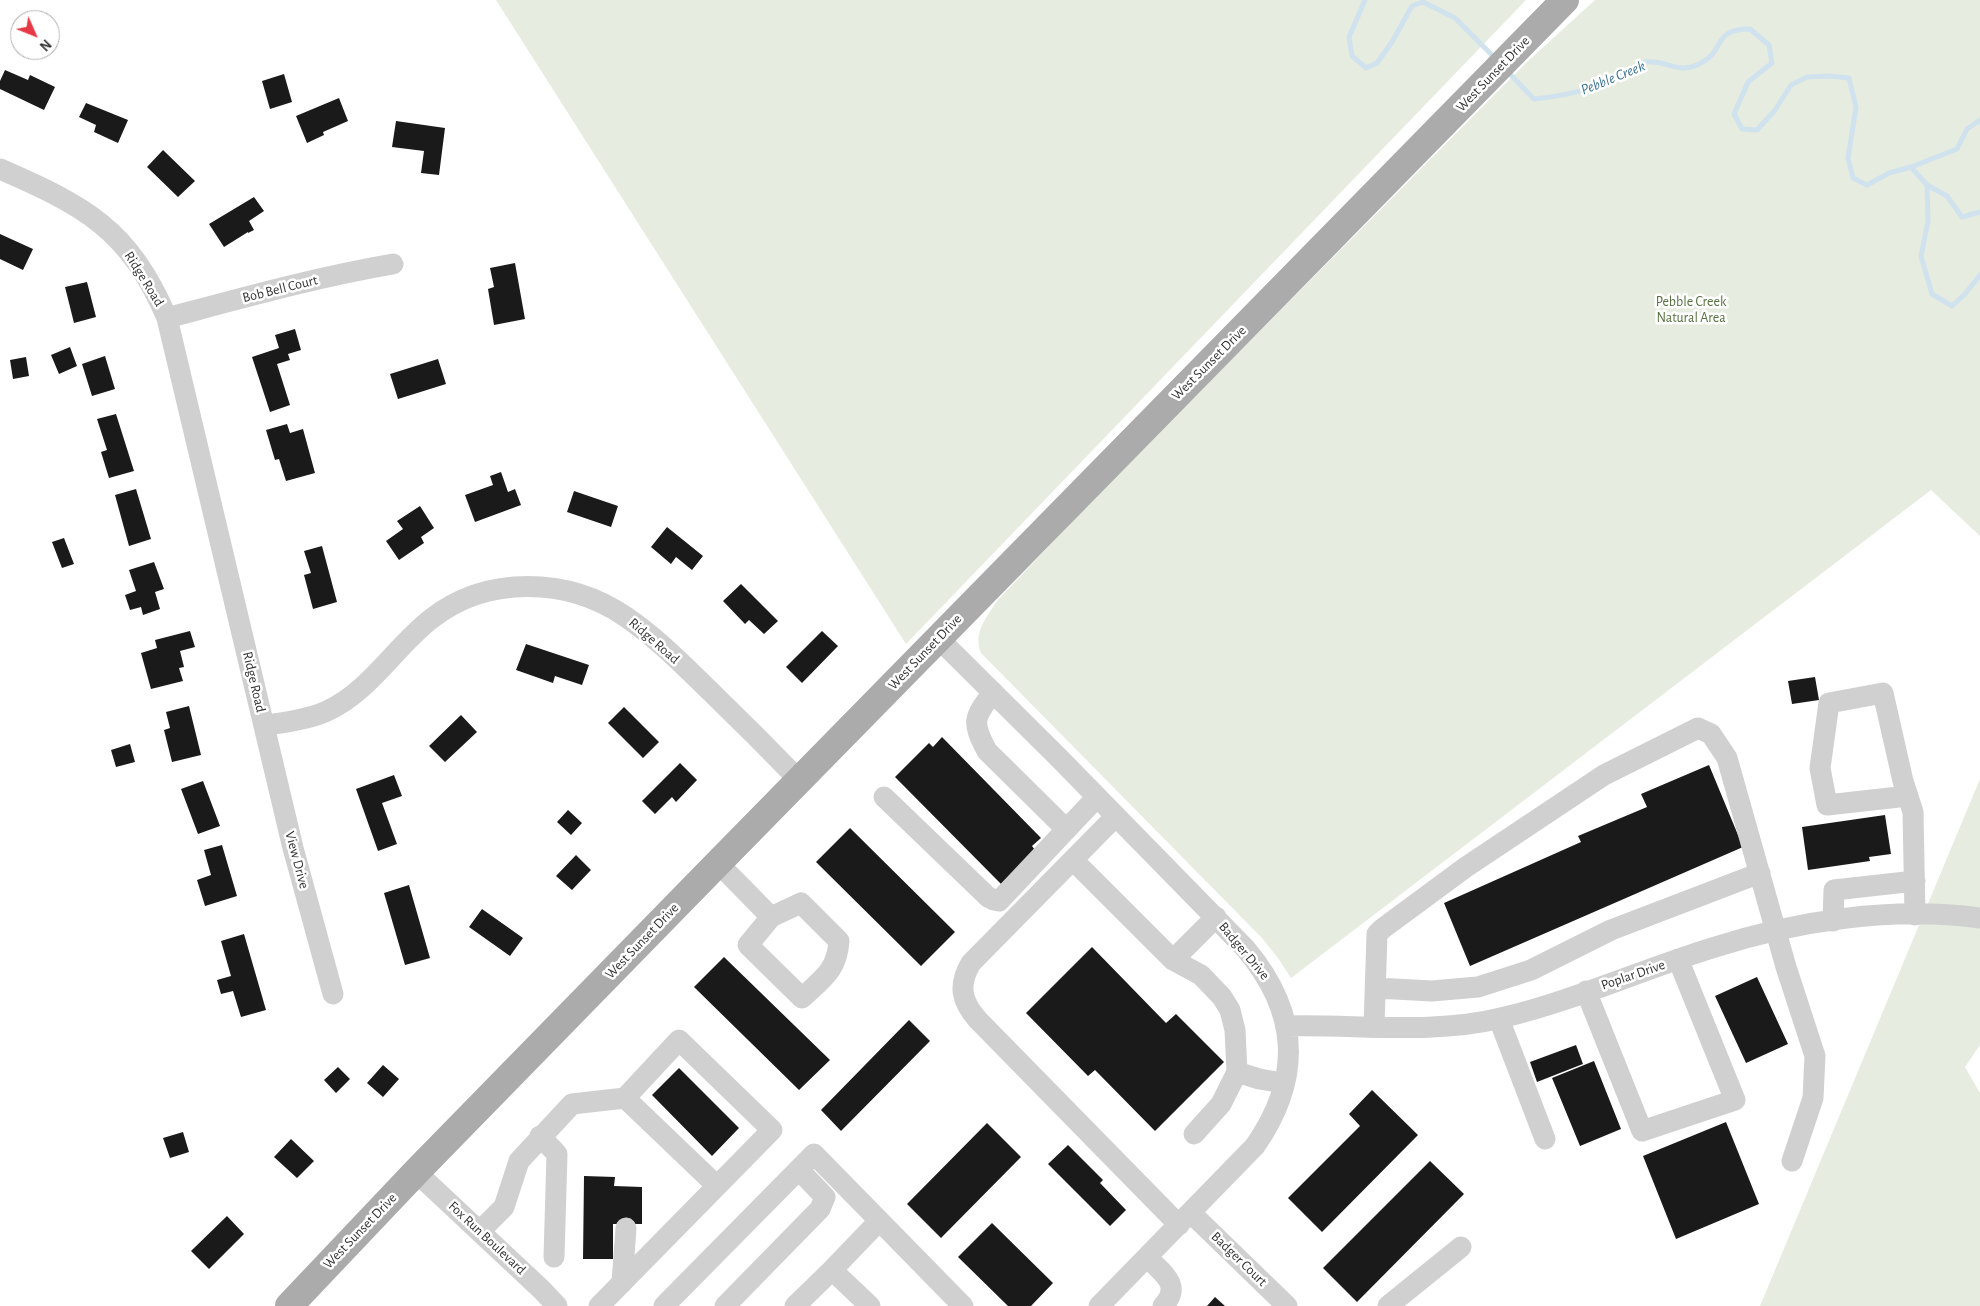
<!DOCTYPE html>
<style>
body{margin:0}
#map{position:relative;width:1980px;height:1306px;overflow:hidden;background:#fff;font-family:"Alegreya Sans",sans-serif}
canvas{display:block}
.north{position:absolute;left:10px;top:10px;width:50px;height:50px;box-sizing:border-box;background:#fff;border:1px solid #adadad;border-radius:50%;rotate:134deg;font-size:14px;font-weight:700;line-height:20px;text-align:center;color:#333}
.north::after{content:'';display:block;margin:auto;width:18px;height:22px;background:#e63946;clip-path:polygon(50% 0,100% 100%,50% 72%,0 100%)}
</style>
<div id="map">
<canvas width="1980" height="1306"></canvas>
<div class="north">N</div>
</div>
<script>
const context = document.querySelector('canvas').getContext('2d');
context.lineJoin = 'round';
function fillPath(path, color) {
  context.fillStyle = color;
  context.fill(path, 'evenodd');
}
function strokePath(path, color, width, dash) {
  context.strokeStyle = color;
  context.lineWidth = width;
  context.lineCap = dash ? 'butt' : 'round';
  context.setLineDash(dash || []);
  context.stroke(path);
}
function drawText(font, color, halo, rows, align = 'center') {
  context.font = font + ' "Alegreya Sans",sans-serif';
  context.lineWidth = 5;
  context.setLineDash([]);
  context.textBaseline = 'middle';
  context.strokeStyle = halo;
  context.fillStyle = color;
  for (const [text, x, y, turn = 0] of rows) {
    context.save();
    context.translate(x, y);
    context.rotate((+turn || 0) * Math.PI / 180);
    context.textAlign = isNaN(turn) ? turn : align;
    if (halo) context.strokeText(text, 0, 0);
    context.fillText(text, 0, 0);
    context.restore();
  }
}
fillPath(new Path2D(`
 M496,0H1526L906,644Z
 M1595,0H1980V536L1931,490L1291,978L1278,958L1262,938L981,653C973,633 986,618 997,601L1103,489L1527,62Z
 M1980,779V1045L1965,1067L1980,1093V1306H1760Z`), '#e6ecdf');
strokePath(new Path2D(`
 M1365,0L1349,37L1352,56L1366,68L1377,63L1392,42L1412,6L1423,2L1455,18L1496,59
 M1507,71L1534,99C1567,96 1592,89 1622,75C1630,72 1637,64 1645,62C1667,59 1677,76 1701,63C1726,51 1711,29 1750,29L1769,45L1772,63L1748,82L1734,114L1742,129L1757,130L1775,110L1791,85L1807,77L1829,76L1849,78L1856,107L1848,158L1853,178L1867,185L1889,173L1911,167L1927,185L1947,196L1962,217L1980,212
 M1911,167L1957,149L1967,129L1980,120
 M1927,185L1928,221L1921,256L1932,294L1952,306L1965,294L1980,275`), '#cfe2ee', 5);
fillPath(new Path2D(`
 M5,70L28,80L30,75L55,87L44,110L0,89V81Z
 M284,74L292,102L270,109L262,81Z
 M339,98L348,121L323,132L324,135L307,143L296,116Z
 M86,103L128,120L118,143L94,132L96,125L79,117Z
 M396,121L445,128L439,175L421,173L424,151L392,147Z
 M163,150L195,181L178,197L147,167Z
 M254,197L264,211L249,221L254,230L248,233V232L224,247L209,224Z
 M0,234L33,249L23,270L0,259Z
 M515,263L525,319L494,325L488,289L494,287L490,268Z
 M87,282L96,317L74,323L65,287Z
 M295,329L301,350L288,354L290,360L277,364L290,405L270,412L252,357L279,348L275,335Z
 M70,347L77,366L59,374L51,355Z
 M105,356L115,389L92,396L82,364Z
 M26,357L29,376L13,379L10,360Z
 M438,359L446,384L398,399L390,374Z
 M116,414L134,471L109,478L101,452L107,450L97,419Z
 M287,424L290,433L303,429L315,473L286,481L279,459L275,460L266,430Z
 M501,472L508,492L515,489L521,505L475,522L465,495L493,485L490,476Z
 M136,489L151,539L129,546L115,495Z
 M574,491L618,506L611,527L567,512Z
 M420,506L434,528L421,537L424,543L399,560L386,541L403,529L397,521Z
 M667,527L703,556L692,570L676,557L671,564L651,547Z
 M64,538L74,564L62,568L52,542Z
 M322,546L337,602L313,609L304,575L311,573L304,551Z
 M154,562L164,589L155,592L160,609L143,615L141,607L130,610L125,595L136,591L129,570Z
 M741,584L778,621L764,634L749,620L745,624L723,601Z
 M190,631L195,647L180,651L184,667L179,668L183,681L151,689L141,653L157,648L155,640Z
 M822,631L838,646L802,683L786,667Z
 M526,644L589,665L582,685L555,676L553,683L516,670Z
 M1815,677L1819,700L1792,704L1788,681Z
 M189,706L201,755L172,762L164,730L170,728L166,712Z
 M624,707L659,742L643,758L608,723Z
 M461,715L477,732L445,762L429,746Z
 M942,737L1041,838L1032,846L1035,850L1001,884L895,777L929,743L933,747Z
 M130,744L135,762L116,767L111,750Z
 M680,763L697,780L676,802L672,797L655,814L642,801Z
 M1709,765L1743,847L1470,966L1444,903L1581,842L1578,836L1647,807L1641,794Z
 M394,775L402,796L382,803L397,844L378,851L356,789Z
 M203,781L220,826L198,834L181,789Z
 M568,810L582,823L571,835L557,822Z
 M1885,815L1891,854L1869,857L1870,861L1808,870L1802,827Z
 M850,828L955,932L921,966L816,862Z
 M222,845L237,896L205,906L197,880L211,875L204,850Z
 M576,855L591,870L572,890L556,876Z
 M409,885L430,958L405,965L384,893Z
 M482,909L523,938L510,956L469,927Z
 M244,934L266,1010L241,1017L233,991L221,994L217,980L231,976L221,941Z
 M1092,947L1166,1023L1176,1014L1224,1062L1155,1131L1095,1070L1088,1076L1026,1013Z
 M724,957L830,1060L799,1090L694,987Z
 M1757,977L1788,1044L1746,1063L1715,996Z
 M909,1020L930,1041L841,1131L821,1110Z
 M1576,1045L1583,1064L1537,1082L1530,1062Z
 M1594,1061L1621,1129L1580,1146L1552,1078Z
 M383,1065L399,1079L383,1097L367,1083Z
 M338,1067L350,1079L336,1093L324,1080Z
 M679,1068L739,1128L712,1156L652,1095Z
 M1372,1090L1418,1135L1322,1232L1288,1198L1360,1126L1349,1114Z
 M1726,1122L1759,1204L1676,1239L1643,1156Z
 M987,1123L1021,1157L941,1238L907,1204Z
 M183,1132L189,1152L170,1158L163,1138Z
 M291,1139L314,1161L297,1178L274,1157Z
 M1068,1145L1103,1180L1100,1183L1126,1210L1110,1226L1048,1164Z
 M1430,1161L1464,1194L1357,1302L1323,1268Z
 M584,1176L615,1177L614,1186L642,1187V1224H613V1259H583Z
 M227,1216L244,1234L209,1269L191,1251Z
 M992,1223L1053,1283L1031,1306H1008L958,1257Z
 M1215,1297L1225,1306H1207Z`), '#1a1a1a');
strokePath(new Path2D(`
 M0,169C85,206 129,229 167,318L293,848L333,994
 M167,318C242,298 317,277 393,264
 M938,638L1059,758L1245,948C1299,1012 1303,1077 1255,1146L1099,1306
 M993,692C974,718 971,721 987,751L1066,829
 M264,726C284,722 308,720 327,711C369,692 395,647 431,619C487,575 568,577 626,617C657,638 684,666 711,692C741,721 770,750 799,780
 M1908,796L1827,805L1820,768L1829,703L1883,693L1903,781L1913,812L1915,915
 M884,797L988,897L994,900L999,901L1097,797
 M1116,816L971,963C958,985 961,1001 978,1020L1179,1225
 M1073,860L1173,960L1201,975L1222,997L1230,1010L1235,1030L1237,1072L1259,1079L1284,1083
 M718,863L771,917L801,903L839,941C837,971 822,979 802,998L748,945L771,917
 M1833,921L1834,890L1915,881
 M1173,960L1216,917
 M1376,988L1432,991L1478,987L1531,970L1611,930L1760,873
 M1586,991L1642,1131L1735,1100L1678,959
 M1499,1019L1545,1139
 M1286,1026C1357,1024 1431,1035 1501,1018C1573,1001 1641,970 1712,948C1796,921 1892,906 1980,918
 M1374,1026L1377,934L1382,929L1466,867L1604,775L1698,728L1711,734L1727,758L1786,967L1815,1056L1813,1098L1792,1161
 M625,1098L679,1040L772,1130L717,1186
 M1194,1134L1221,1104L1237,1072
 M540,1136L557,1154L554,1257
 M416,1172L542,1290L557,1306
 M1191,1213L1287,1306
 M480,1231L504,1207L519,1161L572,1104L625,1098L717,1186L599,1306
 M1147,1257C1162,1273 1183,1285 1163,1306
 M622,1283L626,1228
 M664,1306L814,1154L963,1306
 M725,1306L820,1209L825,1197L799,1170
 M795,1306L832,1270
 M870,1306L832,1270L879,1221
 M1388,1306L1461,1247`), '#d0d0d0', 21);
strokePath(new Path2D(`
 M289,1306L416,1172L718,863L1565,0`), '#ababab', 28);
drawText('14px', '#333', '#fff', [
 ["West Sunset Drive",1493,74,-46],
 ["Ridge Road",144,279,58],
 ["Bob Bell Court",280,289,-14],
 ["West Sunset Drive",1209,363,-45],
 ["Ridge Road",654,641,41],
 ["West Sunset Drive",925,652,-46],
 ["Ridge Road",254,682,77],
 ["View Drive",297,860,75],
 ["West Sunset Drive",642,941,-46],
 ["Badger Drive",1244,951,50],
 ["Poplar Drive",1633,975,-19],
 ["West Sunset Drive",360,1231,-46],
 ["Fox Run Boulevard",487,1238,43],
 ["Badger Court",1239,1259,44]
]);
drawText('14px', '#56703f', '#fff', [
 ["Pebble Creek",1691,302],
 ["Natural Area",1691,318]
]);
drawText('italic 15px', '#3f7597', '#fff', [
 ["Pebble Creek",1613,78,-22]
]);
</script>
